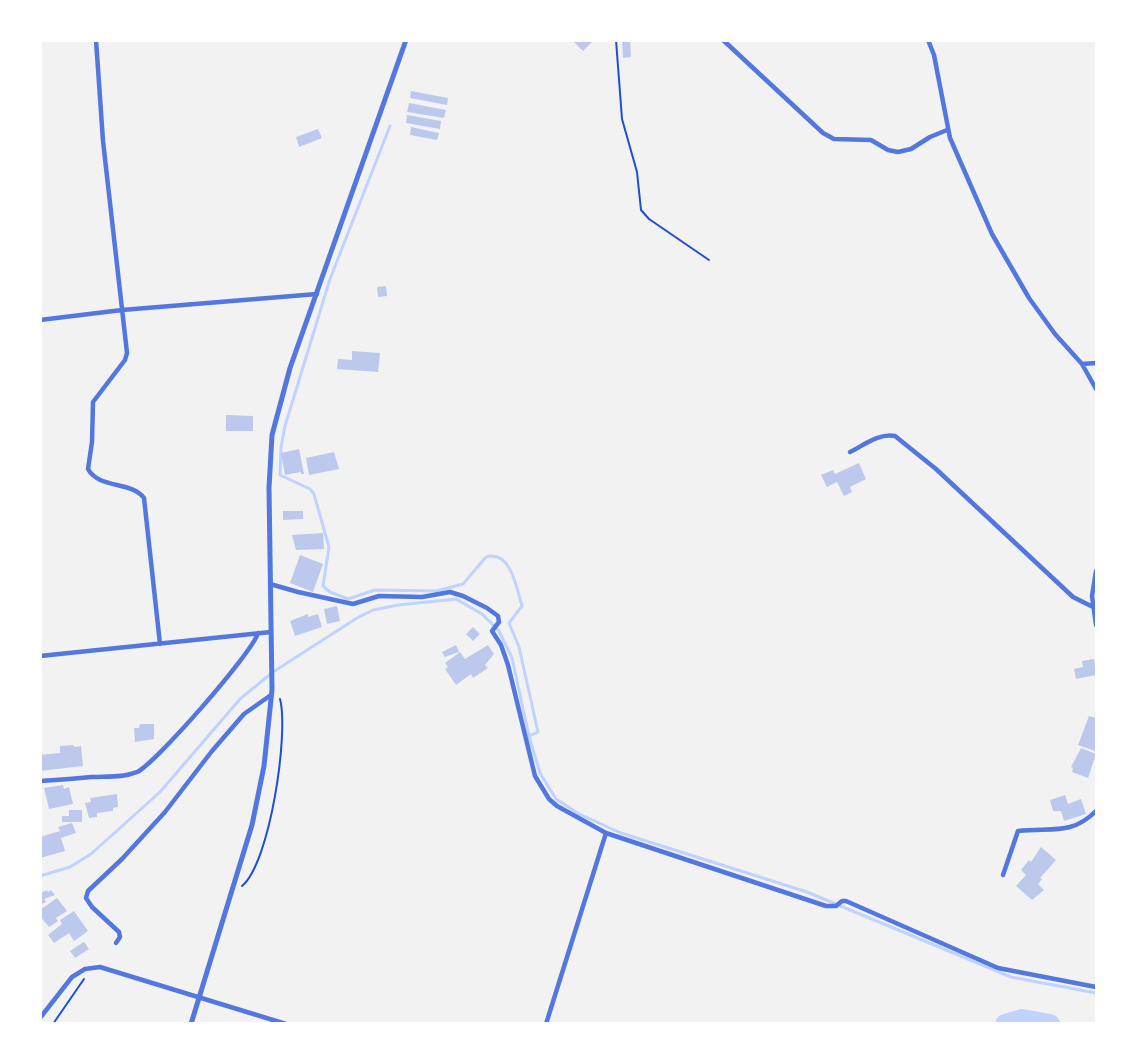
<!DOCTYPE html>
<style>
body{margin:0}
#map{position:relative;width:1137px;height:1064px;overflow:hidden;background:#f2f2f2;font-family:"Varela Round",sans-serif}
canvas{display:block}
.frame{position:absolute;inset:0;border:42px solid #fff;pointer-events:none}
</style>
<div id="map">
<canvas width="1137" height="1064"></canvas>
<div class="frame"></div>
</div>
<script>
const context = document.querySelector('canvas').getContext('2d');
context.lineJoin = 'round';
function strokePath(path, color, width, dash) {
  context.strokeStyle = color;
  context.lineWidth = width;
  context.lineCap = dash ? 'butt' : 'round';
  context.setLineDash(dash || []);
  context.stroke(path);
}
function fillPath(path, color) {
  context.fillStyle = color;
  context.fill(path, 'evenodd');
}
strokePath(new Path2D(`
 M390,126L330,279L285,426L281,447L280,475L310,489L314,494L329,547L323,586L330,592L348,599L375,590L436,591L463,584L486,557C511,549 517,590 522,606L509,623L519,647L538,732L529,736
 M40,876L70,867L91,854L160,792L240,699L273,672L357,618L373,610L398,605L456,599L482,614L499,631L512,658L529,736L540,773L556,799L579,814L621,833L807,892L1011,977L1096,993`), '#bfd3fe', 3);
strokePath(new Path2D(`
 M1005,1024L1022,1019L1050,1024`), '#bfd3fe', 20);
fillPath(new Path2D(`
 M572,40H594L583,51Z
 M622,40H630L631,57L623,58Z
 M411,91L448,98L447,105L410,98Z
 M409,103L446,110L444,118L407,112Z
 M407,115L441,121L440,129L406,123Z
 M411,127L439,133L437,140L410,135Z
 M318,129L322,138L299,147L296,137Z
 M386,286L387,296L378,297L377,287Z
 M352,351L380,353L378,372L337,369L338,359L352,360Z
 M226,415L253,416V431H226Z
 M299,449L304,474H301V472L285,475L281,453Z
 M334,452L339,469L309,475L306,458Z
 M859,463L866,479L850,487L852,492L844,496L837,482L827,487L821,475L833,470L835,474Z
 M283,511H303V519L283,520Z
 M323,533L324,549L296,550L292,535Z
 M300,555L323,564L313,592L290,583Z
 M337,606L340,621L327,624L324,609Z
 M308,614V617L318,614L322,627L295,636L290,621Z
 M473,627L480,634L473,641L466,634Z
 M456,645L459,652L445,657L442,652Z
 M488,645L494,654L485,665L488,668L473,678L471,674L456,685L445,669L448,667L445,663L460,652L465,659Z
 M1094,659L1096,675L1076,679L1074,669L1083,667L1082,661Z
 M1089,716L1096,718L1095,751L1078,745Z
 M140,724H154V739L135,742L134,728H139Z
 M74,745V747L81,746L83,766L40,771V755L60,753V746Z
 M1081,748L1096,754L1088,778L1072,772L1073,768L1071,767Z
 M63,785L64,789L69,787L73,804L49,809L44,788Z
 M117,794L118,807L113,808V811L97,813V817L89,818L85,803L91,802L90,798Z
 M1065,795L1068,804L1081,799L1086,814L1064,821L1061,811H1053L1050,800Z
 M69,810H82V822H62V816H69Z
 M72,823L76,833L61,838L65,851L40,858V837L60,831L58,827Z
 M1041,847L1056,860L1040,878L1042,879L1038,884L1044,890L1032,900L1016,886L1026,875L1021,870L1029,860L1031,862Z
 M46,890L48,892L51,890L55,895L44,899L46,902L40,905V894Z
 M57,898L67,911L56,918L58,921L49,927L40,916V910Z
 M74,911L88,931L74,941L69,933L54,943L48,935L62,924L60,920Z
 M84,942L89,949L75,958L70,951Z`), '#bdc9ec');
strokePath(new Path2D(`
 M616,40L622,119L637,172L641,210L649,219L709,260
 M242,886C270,863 289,733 280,699
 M53,1024L84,979`), '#1d4ed8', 2);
strokePath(new Path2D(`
 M96,40L103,141L127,353L125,360L93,402L92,442L88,469C99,489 131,481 144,498L160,644
 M723,40L823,133L834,139L871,140L888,150L898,152L911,149L930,137L947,130
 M928,40L934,55L950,138L992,234L1029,298L1055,334L1082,364L1096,389
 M40,320L122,310L317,294
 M1082,364L1096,363
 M850,452C864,445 879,433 895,436L936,469L1073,597L1093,607
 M1096,571L1092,596L1096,625
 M270,584L298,592L353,604L379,596L422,597L450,592L463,596L487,608L498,616L499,622L492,631L501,645L508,665L535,776L549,799L557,806L606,833L826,906H836L842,901H846L998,968L1096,987
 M40,656L271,632
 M40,781C58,780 74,779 91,777C106,776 123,778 137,772C155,764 253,652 258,633
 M1003,875L1018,831C1051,827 1071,836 1096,811
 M116,943L120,937L119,932L92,907L86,898L88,891L122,859L165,812L212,751L244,714L271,695
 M40,1018L72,977L85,969L100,967L286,1024
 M546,1024L606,833`), '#5277de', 4.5);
strokePath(new Path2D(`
 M191,1024L252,825L264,766L272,690L269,488L272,435L290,368L406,40`), '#5277de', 5);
</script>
